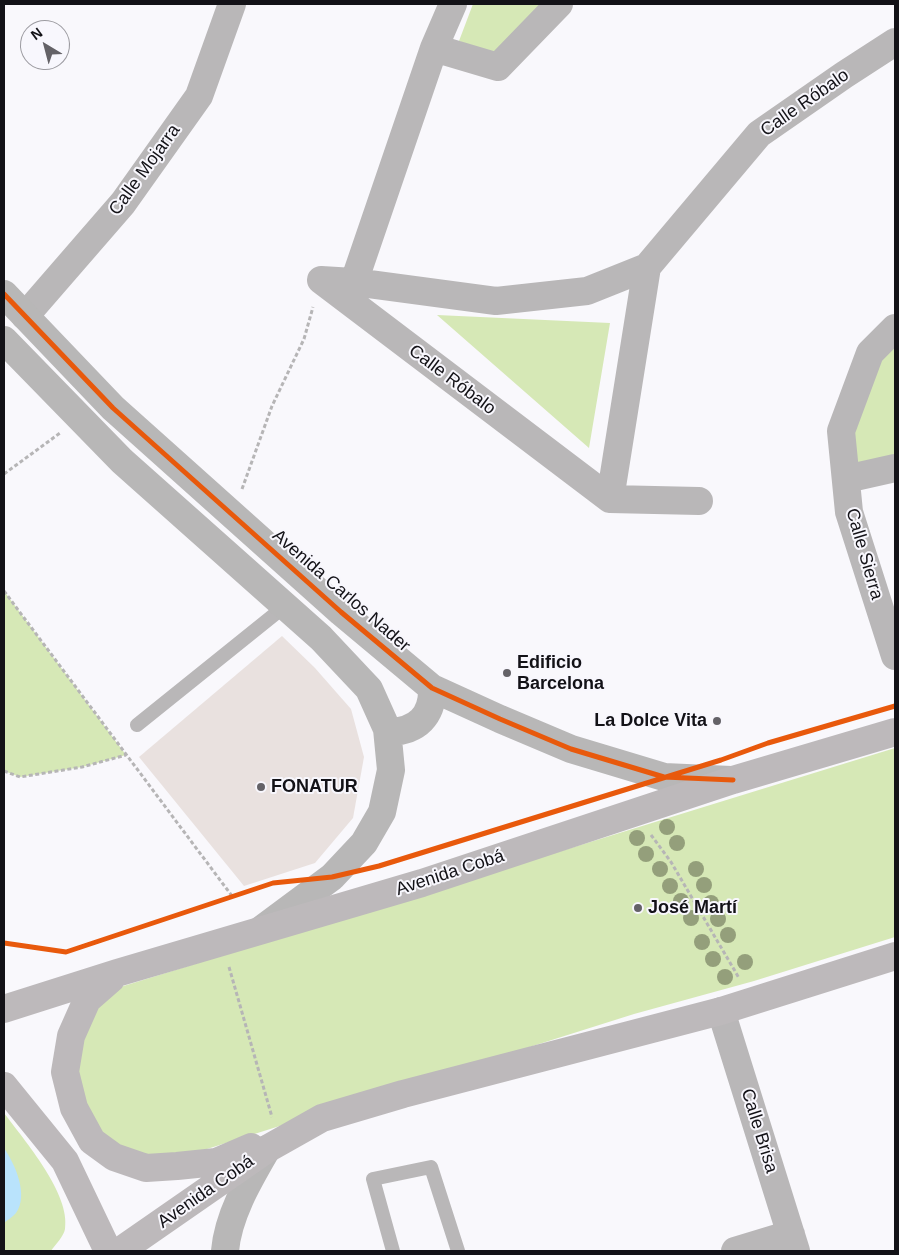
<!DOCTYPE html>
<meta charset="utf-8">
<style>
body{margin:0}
#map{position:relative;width:899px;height:1255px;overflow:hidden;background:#f9f8fc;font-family:Arial,sans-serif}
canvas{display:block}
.frame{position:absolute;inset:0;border:5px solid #131217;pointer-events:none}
.north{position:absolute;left:20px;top:20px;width:50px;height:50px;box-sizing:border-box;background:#f8f7fd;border:1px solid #9c9ba1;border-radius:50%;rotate:323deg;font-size:14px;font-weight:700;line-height:20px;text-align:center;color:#131217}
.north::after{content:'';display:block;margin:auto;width:18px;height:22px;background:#646267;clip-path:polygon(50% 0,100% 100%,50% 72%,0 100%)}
</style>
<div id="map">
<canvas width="899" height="1255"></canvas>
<div class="frame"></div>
<div class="north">N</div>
</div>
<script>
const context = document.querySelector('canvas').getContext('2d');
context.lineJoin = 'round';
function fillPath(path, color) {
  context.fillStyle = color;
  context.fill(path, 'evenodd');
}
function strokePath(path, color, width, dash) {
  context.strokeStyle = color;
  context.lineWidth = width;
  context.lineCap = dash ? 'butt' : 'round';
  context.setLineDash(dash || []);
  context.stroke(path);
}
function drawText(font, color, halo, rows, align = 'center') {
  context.font = font + ' Arial,sans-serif';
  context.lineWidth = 4;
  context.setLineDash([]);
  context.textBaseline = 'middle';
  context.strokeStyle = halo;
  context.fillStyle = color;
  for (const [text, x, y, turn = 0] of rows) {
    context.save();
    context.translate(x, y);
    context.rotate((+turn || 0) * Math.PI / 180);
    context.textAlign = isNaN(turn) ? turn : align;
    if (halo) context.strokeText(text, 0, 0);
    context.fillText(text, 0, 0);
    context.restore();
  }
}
fillPath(new Path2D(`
 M473,4H545L499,57L459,41Z
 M437,315L610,323L589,448Z
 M890,340L895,350V457L853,464L846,431Z
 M4,591L126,755L82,767L20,777L4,771Z
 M895,748V937L754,981L634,1014L188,1155L152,1156L121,1146L100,1131L78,1094L76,1046L92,1014L117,988Z
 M4,1113C24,1140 71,1194 65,1229C64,1236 55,1245 51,1251H4Z`), '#d6e8b6');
fillPath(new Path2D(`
 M4,1148C15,1164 29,1195 16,1213C13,1217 7,1220 4,1223Z`), '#b9e3fc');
fillPath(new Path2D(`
 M282,636L315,668L351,709L364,757L353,818L315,863L244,886L139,757Z`), '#e9e1df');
strokePath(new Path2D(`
 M4,474L60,433
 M242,489L272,406L304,339L313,307
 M4,591L232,896
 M4,771L20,777L82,767L126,755
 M651,835L671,862L739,978
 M229,967L272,1117`), '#b6b5b6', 3, [4, 2.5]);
strokePath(new Path2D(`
 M137,725L285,606
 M393,1251L373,1179L431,1167L458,1251`), '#b9b7b8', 14);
strokePath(new Path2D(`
 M434,48L498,67L559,4
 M321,280L354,282L496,301L587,291L647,267L759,134L844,75L895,42
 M321,280L610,499L699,501
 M354,282L434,48L453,4
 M25,316L123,203L199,96L232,4
 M895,328L870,353L841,431L849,512L895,656
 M846,479L895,468
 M610,499L647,267
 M721,1011L796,1251
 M735,1251L791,1234`), '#b9b7b8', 28);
strokePath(new Path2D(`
 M4,294L113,408L341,612L432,688L500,719L571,749L664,777L731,780
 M4,340L122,461L321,638L369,689L387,729L391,770L382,812L364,843L332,877L262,929
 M387,729L390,732C417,731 433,716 432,688
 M225,1251C228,1215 249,1180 267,1149`), '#b8b7b7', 28);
strokePath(new Path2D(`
 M111,979L87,1000L71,1036L65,1072L74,1108L92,1141L114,1157L146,1168L177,1166L216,1162L251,1147
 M4,1009L117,973L422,883L733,780L895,732
 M4,1086L65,1161L108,1251
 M120,1251L267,1149L322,1118L403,1094L721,1011L895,956`), '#bdb9bb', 28);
strokePath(new Path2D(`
 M4,294L113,408L341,612L432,688L500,719L571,749L664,777L733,780
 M4,943L66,952L273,883L332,877L379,866L721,760L768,743L895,706`), '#e8590c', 5);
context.fillStyle = '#949f7b';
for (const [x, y] of [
 [667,827],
 [637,838],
 [677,843],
 [646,854],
 [660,869],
 [696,869],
 [704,885],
 [670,886],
 [681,901],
 [711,903],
 [691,918],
 [718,919],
 [728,935],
 [702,942],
 [713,959],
 [745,962],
 [725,977]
]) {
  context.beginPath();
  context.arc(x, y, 8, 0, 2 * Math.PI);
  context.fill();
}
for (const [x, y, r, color] of [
 [507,673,5,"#646267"],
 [717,721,5,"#646267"],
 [261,787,5,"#646267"],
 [638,908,5,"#646267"]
]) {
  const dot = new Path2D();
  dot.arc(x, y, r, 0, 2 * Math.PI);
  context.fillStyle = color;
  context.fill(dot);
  strokePath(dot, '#f8f7fd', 2);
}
drawText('18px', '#131217', '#f8f7fd', [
 ["Calle Róbalo",805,103,-35],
 ["Calle Mojarra",145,170,-54],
 ["Calle Róbalo",452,380,37],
 ["Calle Sierra",864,554,74],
 ["Avenida Carlos Nader",341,591,41],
 ["Avenida Cobá",450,873,-18],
 ["Calle Brisa",759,1131,73],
 ["Avenida Cobá",206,1192,-35]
]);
drawText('bold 18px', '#131217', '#f8f7fd', [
 ["Edificio",517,663],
 ["Barcelona",517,684],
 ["La Dolce Vita",707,721,"right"],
 ["FONATUR",271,787],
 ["José Martí",648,908]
], 'left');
</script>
